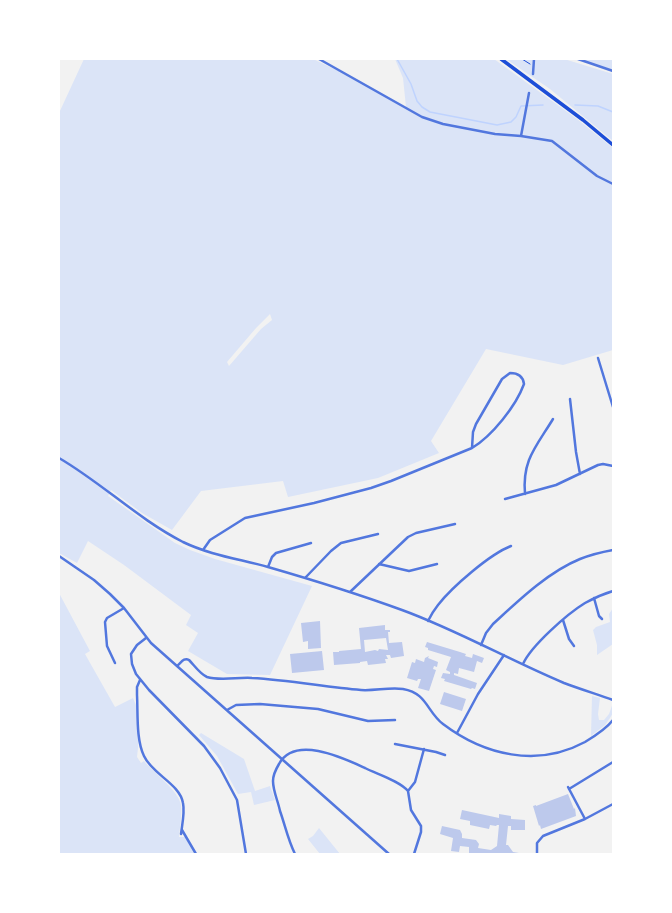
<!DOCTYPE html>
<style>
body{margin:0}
#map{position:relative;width:672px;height:913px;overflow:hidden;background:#f2f2f2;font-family:"Libre Baskerville",serif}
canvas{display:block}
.frame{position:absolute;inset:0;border:60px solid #fff;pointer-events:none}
</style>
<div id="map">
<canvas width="672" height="913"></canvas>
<div class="frame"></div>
</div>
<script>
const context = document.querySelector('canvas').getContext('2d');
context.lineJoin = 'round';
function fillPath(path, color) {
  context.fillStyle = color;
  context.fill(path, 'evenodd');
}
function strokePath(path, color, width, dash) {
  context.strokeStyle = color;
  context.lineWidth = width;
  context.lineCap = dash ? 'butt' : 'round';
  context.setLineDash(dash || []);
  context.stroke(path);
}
fillPath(new Path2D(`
 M84,59H313L362,82L406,107L403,78L395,59H494L577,119L613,148V350L563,365L486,349L431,441L439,453L378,478L288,497L283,481L201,491L172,530L142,513L111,490L108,496L175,543L190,550L215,559L312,586L270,675L227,674L188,651L198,633L186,625L191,615L124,565L88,541L77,563L59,553V113ZM270,314L272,320L261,329L229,366L227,362L256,328Z
 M506,59H564L613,74V141L550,89Z
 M582,59H613V70Z
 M59,593L90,651L85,654L115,707L133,698L138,710V748L137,757L141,763L144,761C153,772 179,791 181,805C182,815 180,826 179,837H185L194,854H59Z
 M613,608V644L597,655V645L593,630L596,627L610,622L609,614Z
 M592,696L600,698L598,714L599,720H604L609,714L613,703V713L610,718L605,725L591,736Z
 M201,733L244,759L255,791L270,786L275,800L254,805L251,792L238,794L217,756L199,735Z
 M319,828L340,854H320L308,839L313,836Z`), '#dbe4f7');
strokePath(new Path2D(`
 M397,59L411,84L417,101L422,107L430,112L497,125L511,122L516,117L521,106L543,105
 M575,105L598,106L613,112`), '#bfd3fe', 1.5);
fillPath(new Path2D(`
 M320,621L321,648L308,649V641L303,642L301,623Z
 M385,625V630H390V632H388L389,643L402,642L404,656L391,658L390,655H386L388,659H385L386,663L368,665L367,661L360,662V663L334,665L333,652H339V651L361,649L359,628ZM386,638L388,650L379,649L378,651L375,650L365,652L364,640Z
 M427,642L460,652L466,654L465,656L472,658L473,654L484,658L482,663L477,661L474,672L459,668L458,674L454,673V675L477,683L475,689L472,688L471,689L444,681L445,679L441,678L443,673L450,674V672L446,670L451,657L428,650V648L425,647Z
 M322,651L324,670L292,673L290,654Z
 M429,656L428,658L438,662L437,667L434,666L433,669L436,670L429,691L418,688L421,679H418L417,681L407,678L412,662L415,663L416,659L424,662L425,658Z
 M444,692L466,699L462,711L440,704Z
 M568,794L574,809L575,808L576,816L541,829L540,825L539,826L533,806L536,805V806Z
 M462,810L499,818V814L511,816V819L525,820V830H511V826H508L506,845H508L513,852L519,853V854H469V847L460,846L459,852L451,851L453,838L440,834L442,826L460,830L462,834V838L476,840L479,844L478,848L491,850L497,846L499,825H497L496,826L490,825L489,829L470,825V821L460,819Z`), '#bdc9ec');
strokePath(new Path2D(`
 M522,59L530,64`), '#1d4ed8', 1);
strokePath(new Path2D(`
 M319,59L422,117L443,124L495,134L521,136L552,141L597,176L613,184
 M578,59L613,71
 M533,74L534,59
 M521,136L529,93
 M598,358L613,407
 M570,399L576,452L580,474
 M59,458C102,483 138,519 183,542C210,555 239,559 268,567C313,580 358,594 402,610C457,630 509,660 564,683C580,689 596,694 613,700
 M525,494C522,460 536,447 553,419
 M505,499L556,485L598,465L603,464L613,466
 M203,550L210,540L245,518L314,503L371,488L391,481L472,448C492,436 516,406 524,384C523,376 518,373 510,373L502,379L476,424L473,432L472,448
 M59,556L94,580L110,594L124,608L151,643L389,854
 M379,564L409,571L437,564
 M268,567L272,557L276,553L311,543
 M305,578L331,551L341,543L378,534
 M350,592L408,537L416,533L455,524
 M594,598L599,616L602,619
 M563,620L569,639L574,646
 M428,621C431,615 434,610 438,605C452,587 490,554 511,546
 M146,638L137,645L131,654L132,664L136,674L149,690L204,746L220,768L237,800L246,854
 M481,645L486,633L493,624C518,601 548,572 580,559C590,555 602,552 613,550
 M115,663L107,646L105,622L107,618L124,608
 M523,664C531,646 567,614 585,603C594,598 603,594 613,591
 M177,666C181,663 184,657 189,660C194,665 200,674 207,677C219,681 239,677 252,678C289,680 325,687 361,690C375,691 389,687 403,689C427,693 427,712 443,724C484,755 537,768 585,742C595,736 606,729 613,720
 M140,680L137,687V695C138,713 136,740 144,756C152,774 180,784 183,803C185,813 182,825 181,834
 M227,710L236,705L260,704L318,709L368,721L395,720
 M457,733L478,694L504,655
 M395,744L436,752L445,755
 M568,787L585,819
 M569,789L613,762
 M182,830L196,854
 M295,854C288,840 285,825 280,811C278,801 273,791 273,781C273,775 276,769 279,764C295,735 343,758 365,768C377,774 400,781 408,791
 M414,854L421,832V826L411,810L408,791L415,782L424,749
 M537,854V843L543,836L585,819L613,804`), '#5277de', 2.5);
strokePath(new Path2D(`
 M501,59L583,120L613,145`), '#1d4ed8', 3.5);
</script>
